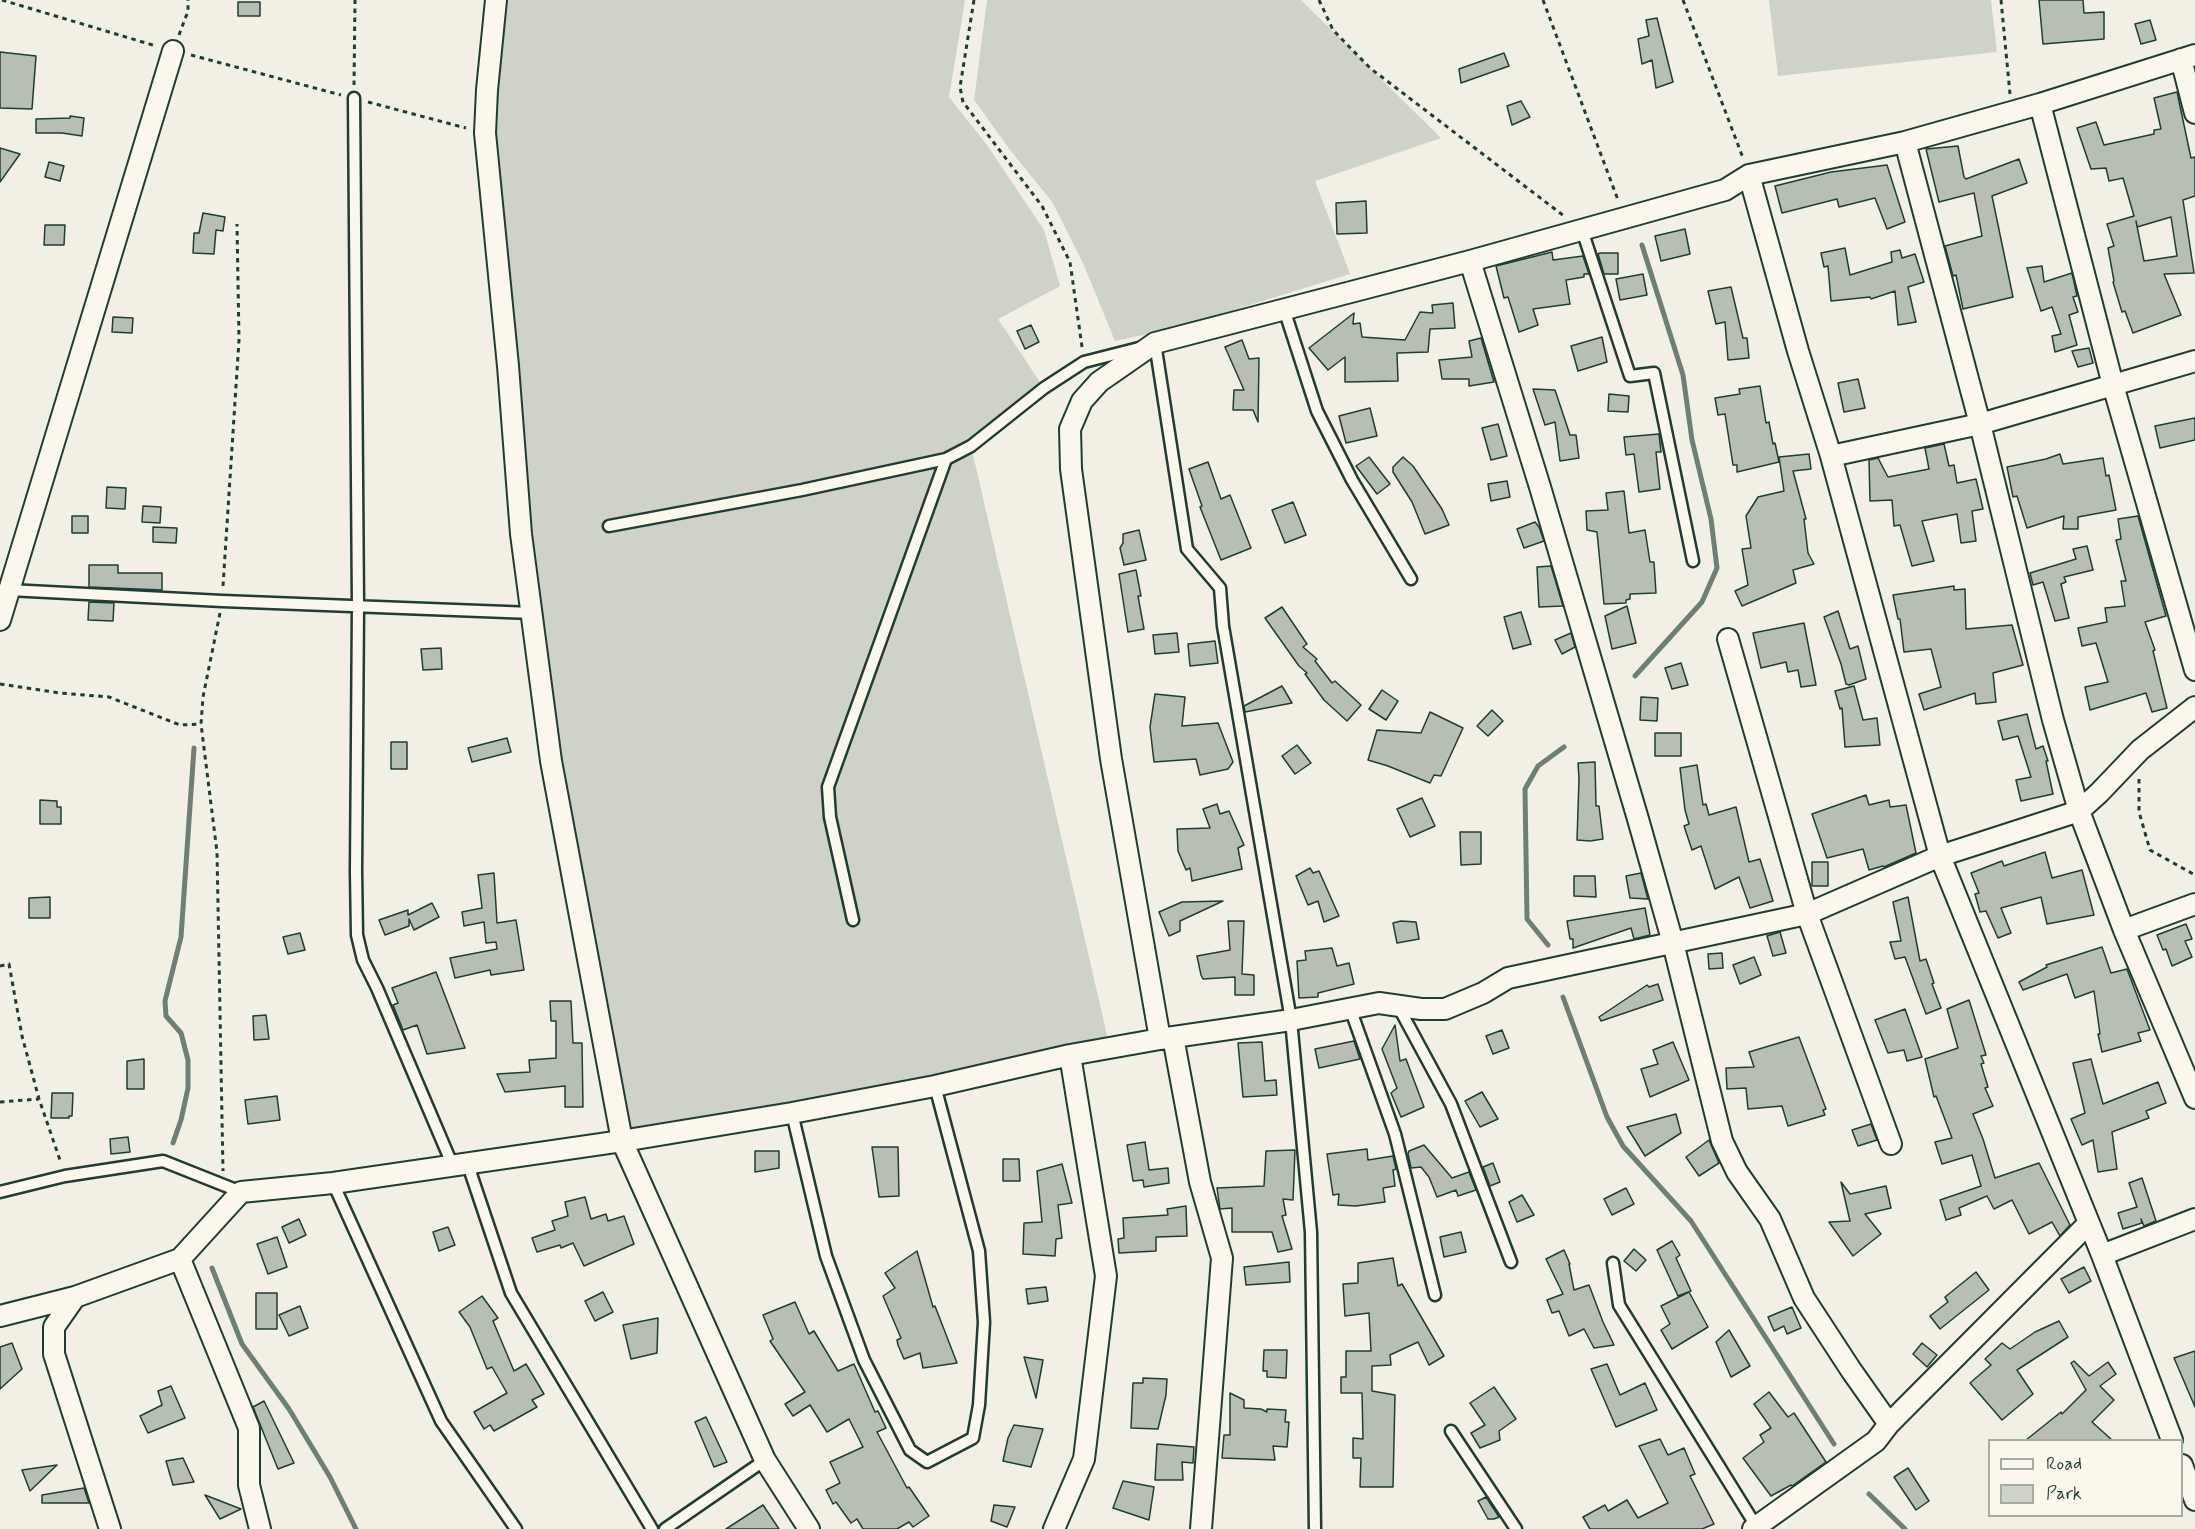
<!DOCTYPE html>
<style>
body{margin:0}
#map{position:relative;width:2195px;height:1529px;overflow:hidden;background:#f2f0e5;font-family:Mynerve,sans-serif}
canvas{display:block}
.legend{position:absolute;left:1988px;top:1439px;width:195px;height:78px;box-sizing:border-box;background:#fbf7ec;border:2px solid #a3ada2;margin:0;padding:8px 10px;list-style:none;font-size:18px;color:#1f3d34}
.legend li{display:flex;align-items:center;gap:12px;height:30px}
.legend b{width:30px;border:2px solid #a3ada2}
</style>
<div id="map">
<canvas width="2195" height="1529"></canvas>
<ul class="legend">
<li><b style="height:8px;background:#fbf7ec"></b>Road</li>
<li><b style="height:16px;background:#cfd2c8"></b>Park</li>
</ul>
</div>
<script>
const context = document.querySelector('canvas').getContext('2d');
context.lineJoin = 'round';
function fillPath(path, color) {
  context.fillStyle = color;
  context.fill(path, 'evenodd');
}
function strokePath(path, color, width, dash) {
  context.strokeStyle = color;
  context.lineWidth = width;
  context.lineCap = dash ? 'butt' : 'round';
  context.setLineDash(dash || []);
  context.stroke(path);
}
fillPath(new Path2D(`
 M496,0H965L949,97L987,145L1044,230L1060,286L998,319L1044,388L971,446L1110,1048L622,1141L551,761L487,90Z
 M987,0H1301L1441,138L1315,181L1350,274L1172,329L1115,341L1083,263L1053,203L1010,150L974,100Z
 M1769,0H1991L1997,52L1778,76Z`), '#cfd2c8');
strokePath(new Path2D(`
 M1635,676L1702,602L1717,568L1711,519L1692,440L1683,375L1642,245
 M1548,945L1527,919L1525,789L1538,766L1564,747
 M1563,997L1607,1117L1623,1146L1691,1221L1834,1444
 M173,1143L181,1120L188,1088V1060L181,1033L166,1016L165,1001L181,937L194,748
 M212,1268L242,1344L289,1409L330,1477L356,1529
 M1869,1494L1905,1529`), '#6e7f75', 5);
const building = new Path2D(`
 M2039,0H2083L2084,13L2104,12V39L2043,44Z
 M238,2H260V16H238Z
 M1657,18L1673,82L1656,88L1652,60L1642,64L1638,39L1649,36L1646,20Z
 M2150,20L2156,40L2141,44L2135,24Z
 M0,52L36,56L32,109L0,108Z
 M1504,53L1509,66L1461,83L1459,69Z
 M2177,92L2191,158L2195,157V196L2183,200L2194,273L2164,274L2181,315L2133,333L2125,311L2122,312L2113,282L2114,281L2108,248L2114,246L2107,224L2134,216L2123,178L2109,181L2106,168L2091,169L2077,128L2096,122L2104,145L2154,134V130L2161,129L2154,98ZM2171,217L2177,256L2144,261L2136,221L2137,227Z
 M1521,101L1530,117L1512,125L1507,106Z
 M70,116L84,118L82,136L62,133H36V119L70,118Z
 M1958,146L1964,177L1966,179L2019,159L2027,183L1992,196L2013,297L1963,309L1956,275L1953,276L1945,246L1982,236L1974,193L1939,202L1926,149Z
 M0,148L20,154L0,182Z
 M49,162L64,166L60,181L45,177Z
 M1887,165L1905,222L1887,229L1875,198L1839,207L1837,199L1782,213L1775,186L1831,172Z
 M1366,201L1367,233L1337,234L1336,203Z
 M203,213L225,217L223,231L216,230L214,254L193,253L194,233H199Z
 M45,225H65L64,245H44Z
 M1685,229L1690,254L1661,261L1655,236Z
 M1845,248L1850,275L1892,262L1891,252L1900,250L1902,258L1915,254L1924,282L1908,287L1916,322L1898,325L1895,291L1871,299L1870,297L1831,301L1828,266L1824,267L1821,253Z
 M1552,252L1553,260L1583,256L1589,274H1584V277L1566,280L1570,304L1533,309L1538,325L1519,332L1508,297L1504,298L1496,266Z
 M1600,253H1618V274H1604L1598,254Z
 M2042,266L2044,282L2072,273L2077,296L2073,297L2078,312L2069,315L2077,345L2055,352L2052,336L2061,334L2052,307L2041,311L2027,268Z
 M1643,274L1647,295L1620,300L1616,279Z
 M1731,287L1743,338H1747L1749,358L1728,360L1725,322L1716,324L1708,291Z
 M1453,303L1455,328L1430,329L1428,352L1397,353L1398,381L1345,382V357L1328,370L1309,348L1354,313L1353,324L1360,323L1362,337L1405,340L1420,312L1433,313L1432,305Z
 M113,317L133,318L132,333L112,332Z
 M1031,325L1039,342L1025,349L1017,331Z
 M1602,337L1607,362L1578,371L1571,346Z
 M1481,338L1494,382L1469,386V379H1442L1439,360L1472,357L1469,341Z
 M1242,340L1249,359L1259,358L1258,422L1253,410H1233L1234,390H1244L1225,347Z
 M2089,348L2093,363L2078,367L2072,351Z
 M1858,379L1865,408L1844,412L1838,383Z
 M1760,386L1766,423L1769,422L1773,444L1775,443L1779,462L1737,472V465H1733L1725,414L1718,415L1715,398L1740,394L1739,389Z
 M1533,389L1555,390L1570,435H1576L1579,458L1560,461L1555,422L1545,425Z
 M1609,394L1629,396L1628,412L1608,411Z
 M1370,408L1377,436L1346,443L1339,416Z
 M2195,418V440L2160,448L2155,426Z
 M1498,424L1507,456L1491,460L1482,428Z
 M1659,434L1661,452H1656L1660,489L1639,492L1634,454L1626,455L1624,437Z
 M1944,444L1949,466L1954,465L1957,483L1976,479L1983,509L1972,511L1976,541L1961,543L1957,514L1922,521L1934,561L1912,566L1900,525L1894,526L1892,500L1870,501L1869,460L1878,458L1888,477L1929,469L1925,448Z
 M1809,454L1811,469L1793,471L1806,519H1804L1808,553L1814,564L1793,570L1796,583L1742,606L1735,591L1748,585L1742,549L1751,548L1746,516L1758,497L1784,491L1779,457Z
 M2060,454L2063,464L2103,458L2106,476L2109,475L2116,510L2078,517V529H2063L2064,516L2027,528L2017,496L2013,497L2007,467L2046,459Z
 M1369,457L1390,484L1377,494L1356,466Z
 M1403,457L1413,466L1442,509L1449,525L1425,534L1412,502L1393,472V467Z
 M1208,462L1221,499L1230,495L1251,548L1221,560L1200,507L1202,506L1189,469Z
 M1507,481L1510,497L1491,501L1488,484Z
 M107,487L126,488L125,509L106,508Z
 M1624,491L1629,533L1645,530L1650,562H1654L1656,593L1630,594V599L1626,600V603L1604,604L1597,532L1587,530L1586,511L1608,510L1606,493Z
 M1293,502L1306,535L1285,543L1272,510Z
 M143,506L161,507L160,523L142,522Z
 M72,516H88V533H72Z
 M2138,516L2166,616L2145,622L2155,650L2153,651L2167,708L2152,712L2146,693L2090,710L2085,687L2108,682L2096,643L2082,646L2078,628L2107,622L2105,608L2125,606L2121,581H2126L2116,540L2121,539L2118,519Z
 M1535,522L1539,527L1544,541L1524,548L1517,529Z
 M153,527L177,528L176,543L153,542Z
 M1139,530L1146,560L1124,565L1120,548L1123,543V534Z
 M2087,546L2093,570L2064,577L2066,582L2061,584L2069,618L2055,621L2043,582L2033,585L2030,573L2076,559L2073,549Z
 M89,565H118V573H162V590L89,587Z
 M1551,566L1563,606L1539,607L1537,567Z
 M1136,570L1141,596H1138L1144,629L1128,632L1119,574Z
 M1954,586V590L1965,589L1966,629L2012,625L2023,665L1993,673L1996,702L1976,704L1975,693L1924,710L1919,694L1941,687L1931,649L1904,652L1900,619H1898L1893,595Z
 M89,602L114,603L113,621L88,620Z
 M1627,606L1636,643L1612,649L1605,616Z
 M1282,607L1307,644L1303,647L1317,659L1315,661L1332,683L1335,681L1361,705L1347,721L1324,700L1305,674L1307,673L1299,666L1265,618Z
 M1838,611L1850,649L1858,646L1866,679L1849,685L1846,684L1841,664L1824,617Z
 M1521,612L1531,644L1513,649L1504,617Z
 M1804,623L1816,685L1801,687L1798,670L1788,672L1786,662L1761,668L1753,633Z
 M1177,633L1179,652L1155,654L1153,635Z
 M1571,633L1575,647L1562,654L1555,640Z
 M1215,641L1218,663L1190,666L1188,644Z
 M441,648L442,669L423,670L421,649Z
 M1681,663L1688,685L1672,689L1665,668Z
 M1282,686L1292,703L1245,712L1244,706Z
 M1854,686L1863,720L1877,718L1880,745L1845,747L1842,708L1840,709L1835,691Z
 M1382,690L1398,701L1386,720L1369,709Z
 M1155,694L1185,697L1182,726L1218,723L1233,762L1228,769L1200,775L1196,759L1154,762L1150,727Z
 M1641,697L1658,698L1657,721L1640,720Z
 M1492,710L1503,721L1488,736L1477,726Z
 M1430,712L1463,728L1441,776L1434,775L1430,783L1388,766L1368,760L1377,730L1421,733Z
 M2027,714L2036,749L2043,746L2048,761H2046L2053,794L2021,801L2016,780L2031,777L2018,736L2003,740L1998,721Z
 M1655,733H1681V756H1655Z
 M507,738L511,752L472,762L468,748Z
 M391,742H407V769H391Z
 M1297,745L1311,763L1295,774L1282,756Z
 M1595,762L1596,806H1599L1603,839L1590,841L1577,840L1579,779L1578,763Z
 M1697,765L1703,805L1706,804L1709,815L1736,807L1749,862L1760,859L1773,901L1750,908L1739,877L1715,889L1701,846L1692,850L1684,826L1689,824L1685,810L1680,768Z
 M1866,795L1869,805L1889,800L1890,807L1906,805L1916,853L1884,867L1883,866L1869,870L1863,849L1827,858L1812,814Z
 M1422,798L1435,826L1410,837L1397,809Z
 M40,800L57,801V807H61V824H40Z
 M1217,804L1220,814L1229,811L1244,845L1238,848L1242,869L1192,881L1190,868L1186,870L1178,851L1177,829L1210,828L1203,809Z
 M1460,832H1481V864L1461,865Z
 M2045,852L2052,878L2082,870L2094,915L2047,924L2041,897L2001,908L2011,933L1998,938L1986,911L1980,912L1975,894L1979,893L1971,873L2002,861L2004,866Z
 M1812,862H1828V886H1812Z
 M1310,868L1313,873L1319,871L1339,916L1324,922L1318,901L1308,905L1296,876Z
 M494,873L497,923L516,920L524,970L491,975L490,970L455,978L450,958L497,949L496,942L486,943L484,922L464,926L462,912L482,908L478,875Z
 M1641,873L1648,899L1630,898L1626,876Z
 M1574,876H1595L1596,897L1574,896Z
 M50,897V918H29V898Z
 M1908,897L1920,961L1926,959L1934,983L1932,984L1941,1008L1926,1014L1905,957L1895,959L1890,942L1901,941L1893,902Z
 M1223,901L1180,921V931L1169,936L1159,912L1182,902Z
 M432,903L439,917L414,930L409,919V926L385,935L379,920L408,910V915Z
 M1645,908L1650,935L1634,939L1631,928L1573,948V939H1570L1567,921Z
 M1228,921H1244L1242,974L1254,975V995H1235V977L1203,979L1201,975L1197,956L1230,950Z
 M1401,921L1416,922L1419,939L1397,943L1393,923Z
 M2186,924L2192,939L2185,941L2192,957L2172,966L2166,949L2163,950L2157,935Z
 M1780,932L1786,953L1773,956L1767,936Z
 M300,933L305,950L288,954L283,937Z
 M2102,947L2111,973L2127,969L2150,1030L2138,1033L2141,1041L2102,1052L2098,1034H2100L2094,991L2075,998L2067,974L2023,990L2019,982L2047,967L2046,965Z
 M1332,948L1337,966L1349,963L1354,984L1318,993V997L1299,998L1297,961L1306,960L1305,951Z
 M1722,953L1723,968L1709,969L1708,954Z
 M1754,957L1761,975L1740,984L1733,965Z
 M436,972L465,1048L427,1054L417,1025L403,1030L393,1005L398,1003L392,988Z
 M1658,984L1663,1000L1601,1021L1599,1017L1647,985L1649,987Z
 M1969,1000L1986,1055L1981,1056L1984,1063L1981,1064L1988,1087L1985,1088L1993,1106L1973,1114L1983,1139L1995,1178L2039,1163L2070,1225L2060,1236L2052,1222L2029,1234L2012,1200L1994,1209L1987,1196L1959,1208L1961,1215L1946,1220L1940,1200L1981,1186L1972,1155L1942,1164L1935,1142L1952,1138L1936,1096L1934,1097L1925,1059L1958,1048L1947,1009Z
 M550,1001H571L573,1043H582L583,1107H565V1086L505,1092L497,1074L530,1072L529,1060L556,1058V1021H551Z
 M1905,1009L1922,1057L1907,1061L1904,1050L1888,1053L1875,1020Z
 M266,1015L269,1039L254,1040L253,1016Z
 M1395,1025L1400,1061L1406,1059L1424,1107L1401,1117L1391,1093L1397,1088L1382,1049Z
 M1502,1030L1509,1048L1493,1054L1486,1036Z
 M1799,1037L1826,1109L1823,1110L1825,1115L1788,1126L1782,1106L1748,1109L1746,1088L1727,1089L1726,1068L1754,1067L1749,1052Z
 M1354,1041L1360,1059L1319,1068L1315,1049Z
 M1262,1042L1265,1081L1276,1080L1277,1095L1243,1097L1238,1043Z
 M1673,1042L1689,1080L1650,1097L1641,1069L1658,1064L1653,1050Z
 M144,1059V1089H127V1061Z
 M2091,1059L2103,1104L2158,1082L2166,1103L2146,1111L2149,1118L2112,1132L2117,1169L2098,1172L2093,1140L2082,1145L2071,1119L2085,1113L2073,1063Z
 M1482,1092L1498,1119L1480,1127L1465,1101Z
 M52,1093H73L72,1116H69V1118H51Z
 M277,1096L280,1120L248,1124L245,1100Z
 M1676,1114L1681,1133L1645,1156L1627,1127Z
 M1871,1124L1877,1140L1858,1146L1852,1130Z
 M128,1137L130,1152L111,1154L110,1139Z
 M1709,1140L1719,1163L1699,1176L1686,1157Z
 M1145,1142L1149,1170L1168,1168L1169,1183L1144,1187L1143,1180L1133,1181L1127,1145Z
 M1424,1145L1452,1178L1469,1172L1476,1190L1458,1196L1456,1190L1437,1197L1429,1177L1421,1167L1411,1168L1408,1154L1409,1151Z
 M872,1147H898L899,1196L879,1197Z
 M1367,1149L1368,1160L1393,1156L1396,1169L1393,1170L1395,1186L1383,1188L1385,1202L1356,1206L1338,1205L1339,1194L1333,1195L1327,1154Z
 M1295,1150L1293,1200L1283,1199L1286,1215L1282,1216L1292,1249L1278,1252L1272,1232H1232V1208L1220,1209L1217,1188L1264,1186L1266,1151Z
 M755,1151H779V1168L755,1172Z
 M1003,1159H1019L1020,1181H1003Z
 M1493,1163L1500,1182L1490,1186L1483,1167Z
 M1062,1164L1072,1203L1058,1205L1062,1238L1056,1239L1055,1256L1023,1254L1024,1223L1042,1222L1037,1171Z
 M2142,1178L2156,1221L2144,1226L2141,1219L2142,1223L2123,1229L2118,1213L2137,1207L2129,1183Z
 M1841,1182L1850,1194L1886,1186L1891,1208L1865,1214L1881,1234L1853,1256L1829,1222L1850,1221Z
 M1626,1188L1634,1204L1612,1215L1604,1199Z
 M1522,1195L1534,1215L1517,1222L1509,1202Z
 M585,1197L591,1219L606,1214L608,1221L624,1216L634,1244L584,1266L573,1243L561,1248L560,1245L537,1252L532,1238L555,1230L552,1221L568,1216L565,1202Z
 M1186,1206L1187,1236L1156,1237V1251L1119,1253L1118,1239L1124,1238L1123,1218L1168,1215L1167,1209Z
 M299,1219L306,1235L289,1243L282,1227Z
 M448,1227L455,1245L439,1251L433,1232Z
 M1461,1232L1466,1252L1444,1257L1440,1237Z
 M277,1237L287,1267L268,1274L257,1244Z
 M1672,1241L1680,1255L1676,1258L1691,1291L1678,1296L1657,1250Z
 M1634,1249L1646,1260L1636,1271L1624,1261Z
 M1564,1250L1570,1264H1569L1574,1290L1589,1285L1603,1322L1614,1345L1594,1348L1584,1329L1569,1336L1559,1311L1552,1313L1547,1300L1563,1294L1546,1259Z
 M917,1251L933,1307L935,1306L957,1363L923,1368L920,1353L904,1359L898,1345L897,1340L901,1338L883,1296L895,1288L885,1273Z
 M1393,1258L1398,1286L1402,1284L1444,1356L1429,1365L1418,1342L1390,1355L1391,1365L1372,1366V1391L1395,1395L1393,1487H1360L1361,1458H1353V1438L1363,1439L1362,1393H1341V1377H1346V1351H1371L1369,1313L1345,1316L1343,1284L1358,1283V1263Z
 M1289,1262L1290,1282L1246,1285L1244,1267Z
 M2084,1267L2091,1281L2069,1293L2061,1279Z
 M1976,1272L1989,1290L1940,1329L1930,1316L1948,1302L1945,1297Z
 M1046,1287L1048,1301L1028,1304L1026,1289Z
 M603,1292L613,1312L595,1321L585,1301Z
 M1689,1292L1708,1327L1672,1349L1661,1330L1670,1324L1661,1306Z
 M256,1293H277V1329H256Z
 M482,1296L498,1318L493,1321L514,1371L526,1364L544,1394L532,1400L537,1407L494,1431L490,1425L484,1429L474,1412L507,1393L492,1367L487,1369L470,1327L459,1312Z
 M795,1302L809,1334L814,1331L838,1371L854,1364L875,1412L878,1411L886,1428L877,1432L907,1488L909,1487L929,1516L913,1527L909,1522L897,1529H863L857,1519L851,1523L836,1502L833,1504L826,1490L840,1483L830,1462L863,1447L849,1419L827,1432L810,1405L793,1416L785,1404L805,1392L770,1341L773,1339L763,1315Z
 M300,1306L308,1328L289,1336L279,1315Z
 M1792,1307L1801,1328L1787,1334L1784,1326L1774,1331L1768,1317Z
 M658,1318L657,1353L631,1359L623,1325Z
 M2059,1321L2068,1337L2017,1370L2033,1394L2002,1420L1970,1383L1991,1365L1985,1359L2002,1343L2010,1349L2035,1332Z
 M1729,1330L1750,1366L1731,1377L1716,1342Z
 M12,1343L22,1369L0,1389V1347Z
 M1922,1343L1937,1355L1927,1367L1913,1354Z
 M1264,1350H1287L1286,1378L1267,1377V1371H1263Z
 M2195,1351V1407L2174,1358Z
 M1024,1357L1043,1360L1036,1398Z
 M2074,1361L2089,1376L2108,1362L2116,1374L2100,1386L2114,1400L2092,1422L2112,1440H2026L2061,1412L2062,1414L2086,1390L2071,1363Z
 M1607,1364L1620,1395L1645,1383L1657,1410L1616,1427L1591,1369Z
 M1143,1378L1167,1379L1166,1395L1158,1429L1131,1428L1133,1383H1143Z
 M171,1386L185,1418L148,1433L140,1416L162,1405L158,1391Z
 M1494,1387L1516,1419L1499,1431L1500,1440L1480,1448L1471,1433L1485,1425L1470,1403Z
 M1769,1392L1788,1417L1794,1413L1826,1462L1792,1486L1791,1485L1771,1496L1743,1458L1764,1442L1760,1435L1771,1428L1754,1404Z
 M1230,1393L1244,1400V1408L1261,1409L1267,1412V1409L1286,1410L1285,1422H1289L1287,1447L1273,1446L1275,1460L1222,1458L1224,1435H1230Z
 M264,1401L294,1463L278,1469L253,1407Z
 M706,1417L727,1462L714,1467L695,1422Z
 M1014,1425L1043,1429L1031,1467L1003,1461L1008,1438Z
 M1660,1439L1668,1455L1684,1448L1695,1474L1690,1476L1714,1524L1702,1529H1590L1583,1517L1605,1505L1608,1511L1627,1500L1638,1518L1668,1503L1639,1446Z
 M1157,1444L1194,1447L1193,1463L1182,1462L1183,1480H1155Z
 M183,1458L194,1482L173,1485L166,1461Z
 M57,1465L30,1491L22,1470Z
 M1908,1468L1929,1501L1916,1510L1894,1477Z
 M1123,1481L1154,1487L1149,1520L1113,1508Z
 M84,1488L89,1503H42V1495Z
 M205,1495L241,1509L220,1519Z
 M1486,1497L1499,1517L1494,1519H1488L1478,1501Z
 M763,1505L779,1529H726Z
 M994,1505L1015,1507L1007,1527L991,1521Z`);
fillPath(building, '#b7beb3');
strokePath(building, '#1f3d34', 1.5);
const service = new Path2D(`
 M354,98L358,606L356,871L357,935L363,960L377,988L452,1164
 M1582,230L1630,376L1654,373L1693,561
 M1284,309L1317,411L1352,480L1411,579
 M1154,344L1155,343L1187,549L1220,588L1223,626L1291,1020L1311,1232L1315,1529
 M609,526L802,490L946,459L971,446L1044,388L1084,362L1139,348
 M9,590L222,601L532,613
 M853,920L830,817L828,787L946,459
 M1398,1006L1451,1104L1511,1262
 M1350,1008L1395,1134L1435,1295
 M792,1113L826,1256L864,1360L910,1450L927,1462L973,1438L979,1405L984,1322L979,1251L935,1086
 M467,1162L511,1293L652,1529
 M333,1183L441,1421L516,1529
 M0,1192L65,1176L163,1161L241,1192
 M1613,1263L1619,1305L1756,1526
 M1451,1431L1516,1529
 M665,1529L765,1460`);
const minor = new Path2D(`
 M496,0L487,90L485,133L508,366L521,534L551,761L622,1141L765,1460L809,1529
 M2181,59L2195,113
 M2040,104L2113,385L2195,670
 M1905,142L1980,424L2053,720L2079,811L2124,930L2195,1098
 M1749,175L1798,351L1831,456L1940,856L2102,1255L2172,1440
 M1470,261L1540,487L1638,819L1673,943L1722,1141L1737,1172L1770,1219L1804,1298L1851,1370L1889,1424
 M1831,456L1980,424L2195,361
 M0,620L173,51
 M1728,639L1807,914L1891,1144
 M2124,930L2195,904
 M1173,1037L1200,1182L1222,1258L1201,1529
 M1160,1039L1111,759L1071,469L1070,429L1082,401L1099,382L1155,343L1470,261L1725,190L1749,175L1905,142L2040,104L2195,55
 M2102,1255L2195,1219
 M180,1259L249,1428V1485L260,1529
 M0,1316L75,1297
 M2182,1465L2195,1500
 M110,1529L54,1354V1327L75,1297L180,1259L241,1192L333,1183L622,1141L792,1113L935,1086L1070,1055L1160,1039L1291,1020L1379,1003L1421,1009H1445L1483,993L1508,978L1807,914L1940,856L2079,811L2099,793L2140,750L2195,707
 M1054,1529L1084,1459L1106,1276L1070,1055
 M1753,1529L1876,1441L1889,1424L2088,1224`);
strokePath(service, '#1f3d34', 15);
strokePath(minor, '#1f3d34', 24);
strokePath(new Path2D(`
 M2,0L156,46
 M974,0L960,87L963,102L1042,206L1070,262L1082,347
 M1319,0L1333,30L1370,68L1564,216
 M1543,0L1618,200
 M1683,0L1743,158
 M2001,0L2010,94
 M179,35L188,11V0
 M191,55L341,95
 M354,85L355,0
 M368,102L466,128
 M223,586L239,340L237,224
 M220,613L203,697L201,724L217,852L223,1171
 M0,684L60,693L109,697L180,725L201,724
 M2139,779V812L2150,850L2195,875
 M0,966L9,964L22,1036L39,1099L61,1163
 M0,1102L39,1099`), '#1f3d34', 3, [4.5, 4.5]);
strokePath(service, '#fbf7ec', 10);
strokePath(minor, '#fbf7ec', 20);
</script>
